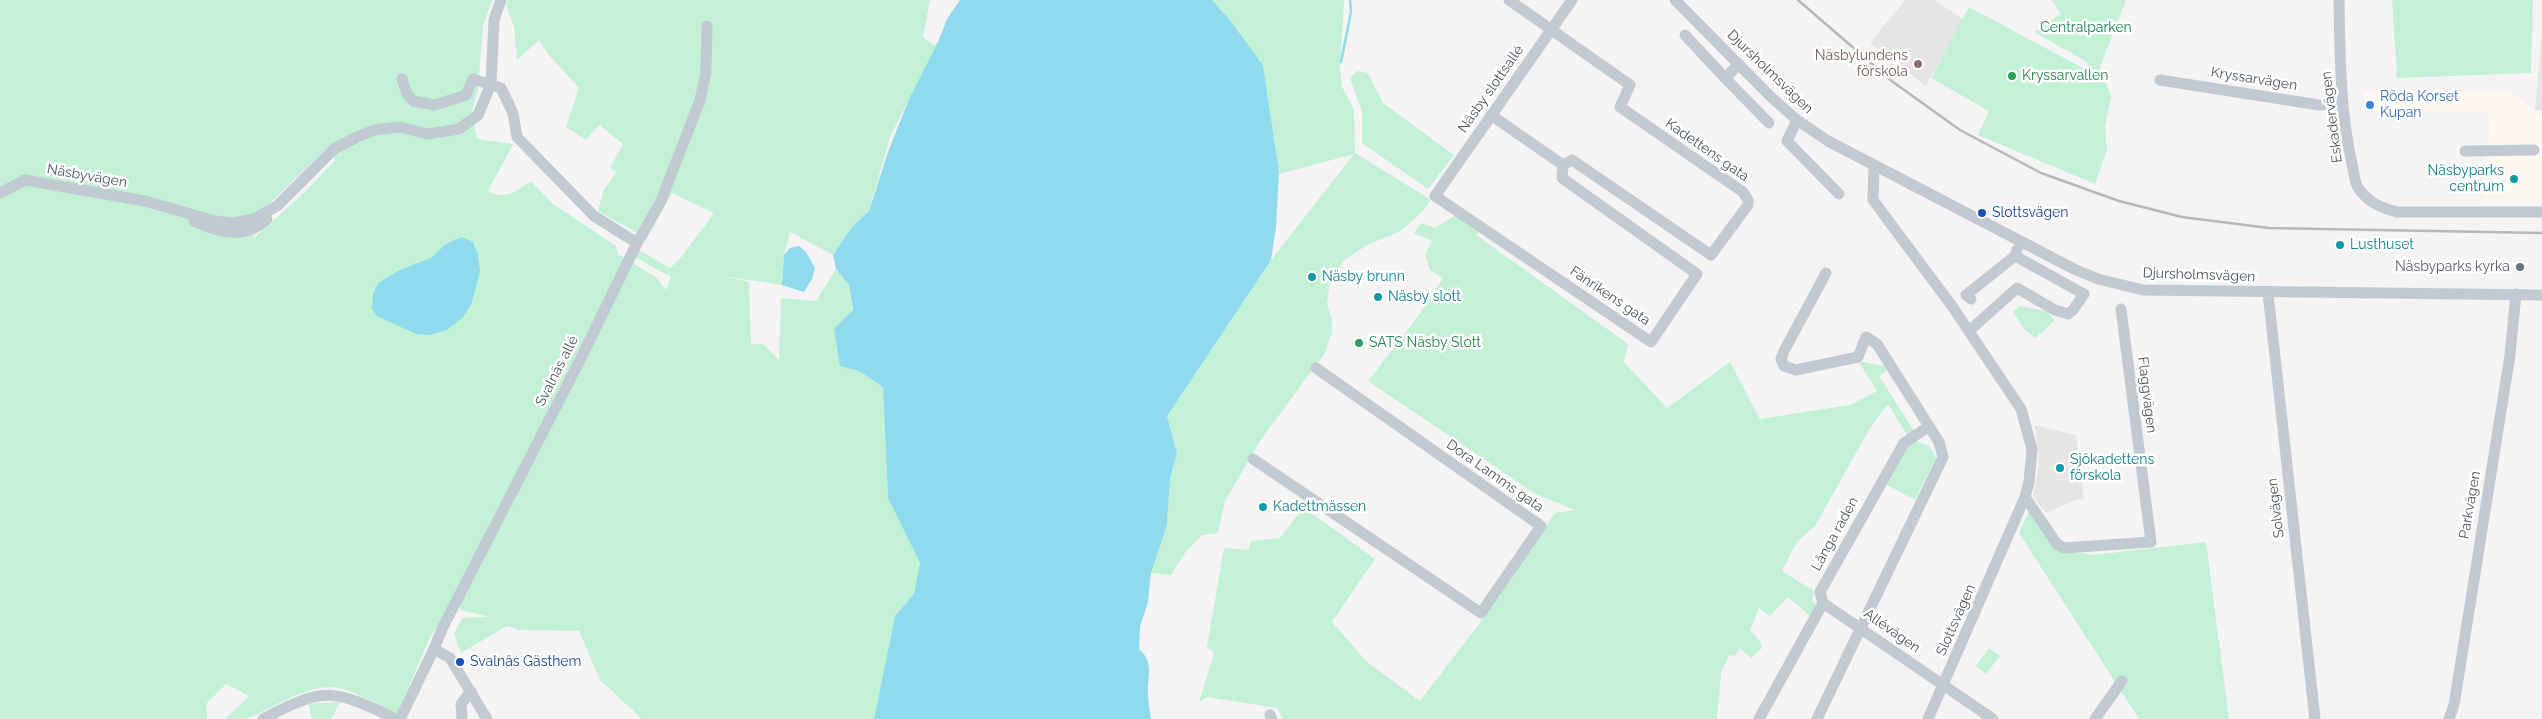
<!DOCTYPE html>
<meta charset="utf-8">
<style>
body{margin:0}
canvas{display:block;background:#f5f3f3}
</style>
<canvas width="2542" height="719"></canvas>
<script>
const context = document.querySelector('canvas').getContext('2d');
context.lineJoin = 'round';
function fillPath(path, color) {
  context.fillStyle = color;
  context.fill(path, 'evenodd');
}
function strokePath(path, color, width, dash) {
  context.strokeStyle = color;
  context.lineWidth = width;
  context.lineCap = dash ? 'butt' : 'round';
  context.setLineDash(dash || []);
  context.stroke(path);
}
function drawText(font, color, halo, rows, align = 'center') {
  context.font = font + ' Raleway,sans-serif';
  context.lineWidth = 5;
  context.setLineDash([]);
  context.textBaseline = 'middle';
  context.strokeStyle = halo;
  context.fillStyle = color;
  for (const [text, x, y, turn = 0] of rows) {
    context.save();
    context.translate(x, y);
    context.rotate((+turn || 0) * Math.PI / 180);
    context.textAlign = isNaN(turn) ? turn : align;
    if (halo) context.strokeText(text, 0, 0);
    context.fillText(text, 0, 0);
    context.restore();
  }
}
fillPath(new Path2D(`
 M2364,91L2511,93L2542,115V203L2481,202L2489,136V113L2364,111Z`), '#fdf9ef');
fillPath(new Path2D(`
 M1905,0H1934L1963,19L1926,86L1870,43Z
 M2542,32V110H2535Z
 M2035,425L2076,435L2084,499L2075,500L2046,513L2033,496L2039,465Z`), '#e6e4e5');
fillPath(new Path2D(`
 M0,0H492L483,26L478,89L472,111L477,139L513,144L488,191C505,201 516,191 531,181L553,204L616,246L618,254L657,278L666,290L671,277L635,257L639,250L670,268L683,255L714,213L672,193L645,242L636,232L598,211L603,192L616,172L610,168L623,144L599,125L586,140L566,127L579,88L548,54L539,40L517,60L514,27L506,5L508,0H930L923,37L934,46L938,42L890,137L869,211L852,227L833,255L790,232L784,255L782,285L723,276L749,282L751,344H763L779,360L781,298L816,301L836,269L849,285L859,371L883,387L888,498L920,563L914,594L895,616L874,719H642L600,680L579,631L519,630L507,626L461,653L454,634L462,618L489,617L461,610L457,597L431,635L397,713C382,707 357,693 343,689C311,680 276,707 248,718C242,719 232,719 225,719L249,696L226,684L206,704L207,719H0ZM327,148L335,160L306,191L253,239L270,203Z
 M1212,0H1344L1340,69L1342,87L1354,109L1355,153L1431,200L1423,211L1399,232L1369,244L1344,260L1330,282L1327,304L1332,320V333L1324,354L1260,441L1225,501L1218,533L1202,535L1185,553L1171,575L1151,573L1167,525L1170,479L1177,453L1167,416L1271,260L1354,154L1279,174L1263,65L1229,19Z
 M2052,0H2126L2100,67L2111,96L2105,126L2107,150L2095,184L1978,135L1989,111L1931,78L1969,7L2092,73L2087,62L2034,32L2061,14Z
 M2392,0H2533L2531,73L2397,78Z
 M1357,71L1368,73L1383,103L1454,155L1428,189L1362,143V111L1350,78Z
 M1458,214L1480,229L1476,235L1628,344L1624,362L1667,408L1730,362L1760,419L1850,405L1877,391L1858,361L1884,366L1887,370L1879,376L1914,431L1907,435L1888,404L1870,428L1815,526L1797,542L1782,571L1814,591L1812,600L1817,607L1811,617L1788,597L1770,616L1759,608L1750,630L1761,642L1762,648L1751,658L1740,648L1735,656L1729,655L1721,673L1717,719H1283L1277,708L1207,697L1199,702L1214,653L1207,647L1224,548L1249,550L1251,541L1280,538L1302,509L1317,517L1375,559L1332,622L1367,662L1420,701L1485,616L1555,513L1575,510L1534,493L1368,381L1414,322L1443,278L1430,270L1425,254L1432,241L1414,233L1421,223L1435,228Z
 M2019,306L2047,311L2055,321L2035,338L2024,329L2013,312Z
 M1916,441L1930,447L1936,458L1915,500L1887,485L1908,447Z
 M2030,510L2060,550L2093,555L2206,542L2229,719H2139L2019,533Z
 M1989,648L2000,656L1986,674L1976,666Z
 M340,702L331,719H312L308,704Z`), '#c3f1d5');
fillPath(new Path2D(`
 M960,0H1212L1229,19L1263,65L1279,172L1276,227L1271,260L1167,416L1177,453L1170,479L1167,525L1151,573L1148,602L1140,627L1139,649C1155,663 1147,678 1148,695C1148,703 1150,711 1151,719H874L895,616L914,594L920,563L888,498L883,387L859,371L840,366L834,329L853,310L849,285L836,269L833,255L852,227L869,211L888,152L910,97L938,42L947,19Z
 M462,237L473,242L478,255L480,272L471,305L463,317L447,330L429,335L416,334L377,316L372,309L373,294L378,283L400,270L431,258L446,244Z
 M799,246L806,252L815,268L812,279L804,292L782,285L784,255L790,248Z`), '#90daee');
strokePath(new Path2D(`
 M1341,62L1351,12L1350,0`), '#90daee', 2.5);
strokePath(new Path2D(`
 M1675,0L1770,96L1797,120L1828,141L2074,269L2098,279L2143,290L2542,295
 M2339,0C2340,55 2340,110 2352,164C2354,171 2354,183 2359,189C2369,203 2382,208 2397,212H2542
 M1685,35L1725,78
 M1739,64L1725,78L1769,123
 M402,79L407,94L413,101L435,105L466,95L473,79L501,88L513,113L517,137L594,216L637,243
 M2160,80L2319,105L2343,104
 M1491,115L1563,165L1572,160L1711,255L1748,205V200L1743,192L1620,107L1630,85L1509,0
 M1797,120L1787,141L1839,194
 M2465,151L2534,150
 M1563,165L1562,178L1697,274L1651,342L1435,196L1572,0
 M1874,166L1873,200L1952,306L2021,409L2032,449L2029,482L2025,497L1928,719
 M0,193L25,180L145,201L215,221L233,223L254,219L277,206L334,149L357,137L374,130L400,127L428,134L459,129L478,115L491,84L494,20L501,0
 M194,221C219,233 245,240 267,219
 M2268,293L2315,719
 M1971,299L1966,295L2015,256L2017,250
 M1969,331L2017,288L2055,310L2068,314L2073,310L2084,294L2015,256
 M1253,459L1481,613L1541,526L1316,368
 M2025,497L2057,544L2064,548L2151,542L2121,309
 M1823,603L1993,719
 M434,649L450,658L487,719
 M1270,715L1272,719
 M263,719C325,686 333,689 396,719
 M400,719L434,649L442,629L581,358L637,243L661,201L700,100L706,72L707,26
 M462,719L461,704L471,691
 M1759,719L1823,603L1820,592L1904,443L1928,427
 M1817,719L1943,457L1939,442L1877,344L1866,337L1858,357L1796,370L1784,366L1781,359L1784,351L1826,273
 M2095,719L2122,681
 M2449,719L2454,705L2510,355L2516,294`), '#c1cad2', 11);
strokePath(new Path2D(`
 M1798,0L1893,82L1960,130L2041,173L2119,201L2182,217L2269,228L2542,233`), '#b5b8bd', 2.5);
for (const [x, y, r, color] of [
 [1918,64,5,"#8d6e63"],
 [2012,76,5,"#2e9e5b"],
 [2370,105,5,"#3f7fe0"],
 [2514,179,5,"#0f9aa8"],
 [1982,213,5,"#1a4fb4"],
 [2340,245,5,"#0f9aa8"],
 [2520,267,5,"#6b7280"],
 [1312,277,5,"#0f9aa8"],
 [1378,297,5,"#0f9aa8"],
 [1359,343,5,"#2e9e5b"],
 [2060,468,5,"#0f9aa8"],
 [1263,507,5,"#0f9aa8"],
 [460,662,5,"#1a4fb4"]
]) {
  const dot = new Path2D();
  dot.arc(x, y, r, 0, 2 * Math.PI);
  context.fillStyle = color;
  context.fill(dot);
  strokePath(dot, '#fff', 2);
}
drawText('14px', '#17864f', '#fff', [
 ["Centralparken",2086,28]
]);
drawText('14px', '#785e54', '#fff', [
 ["Näsbylundens",1908,56],
 ["förskola",1908,72]
], 'right');
drawText('14px', '#4a5661', '#fff', [
 ["Djursholmsvägen",1770,72,44],
 ["Kryssarvägen",2254,79,9],
 ["Näsby slottsallé",1491,89,-55],
 ["Eskadervägen",2332,117,-97],
 ["Kadettens gata",1707,150,35],
 ["Näsbyvägen",87,176,10],
 ["Djursholmsvägen",2199,275,2],
 ["Fänrikens gata",1610,296,34],
 ["Svalnäs allé",557,371,-63],
 ["Flaggvägen",2147,395,83],
 ["Dora Lamms gata",1495,476,35],
 ["Parkvägen",2470,505,-80],
 ["Solvägen",2276,508,-97],
 ["Långa raden",1835,534,-61],
 ["Slottsvägen",1956,620,-66],
 ["Allévägen",1892,631,35]
]);
drawText('14px', '#27864d', '#fff', [
 ["Kryssarvallen",2022,76],
 ["SATS Näsby Slott",1369,343]
], 'left');
drawText('14px', '#366cbe', '#fff', [
 ["Röda Korset",2380,97],
 ["Kupan",2380,113]
], 'left');
drawText('14px', '#0d838f', '#fff', [
 ["Näsbyparks",2504,171,"right"],
 ["centrum",2504,187,"right"],
 ["Lusthuset",2350,245],
 ["Näsby brunn",1322,277],
 ["Näsby slott",1388,297],
 ["Sjökadettens",2070,460],
 ["förskola",2070,476],
 ["Kadettmässen",1273,507]
], 'left');
drawText('14px', '#164399', '#fff', [
 ["Slottsvägen",1992,213],
 ["Svalnäs Gästhem",470,662]
], 'left');
drawText('14px', '#5b616d', '#fff', [
 ["Näsbyparks kyrka",2510,267]
], 'right');
</script>
